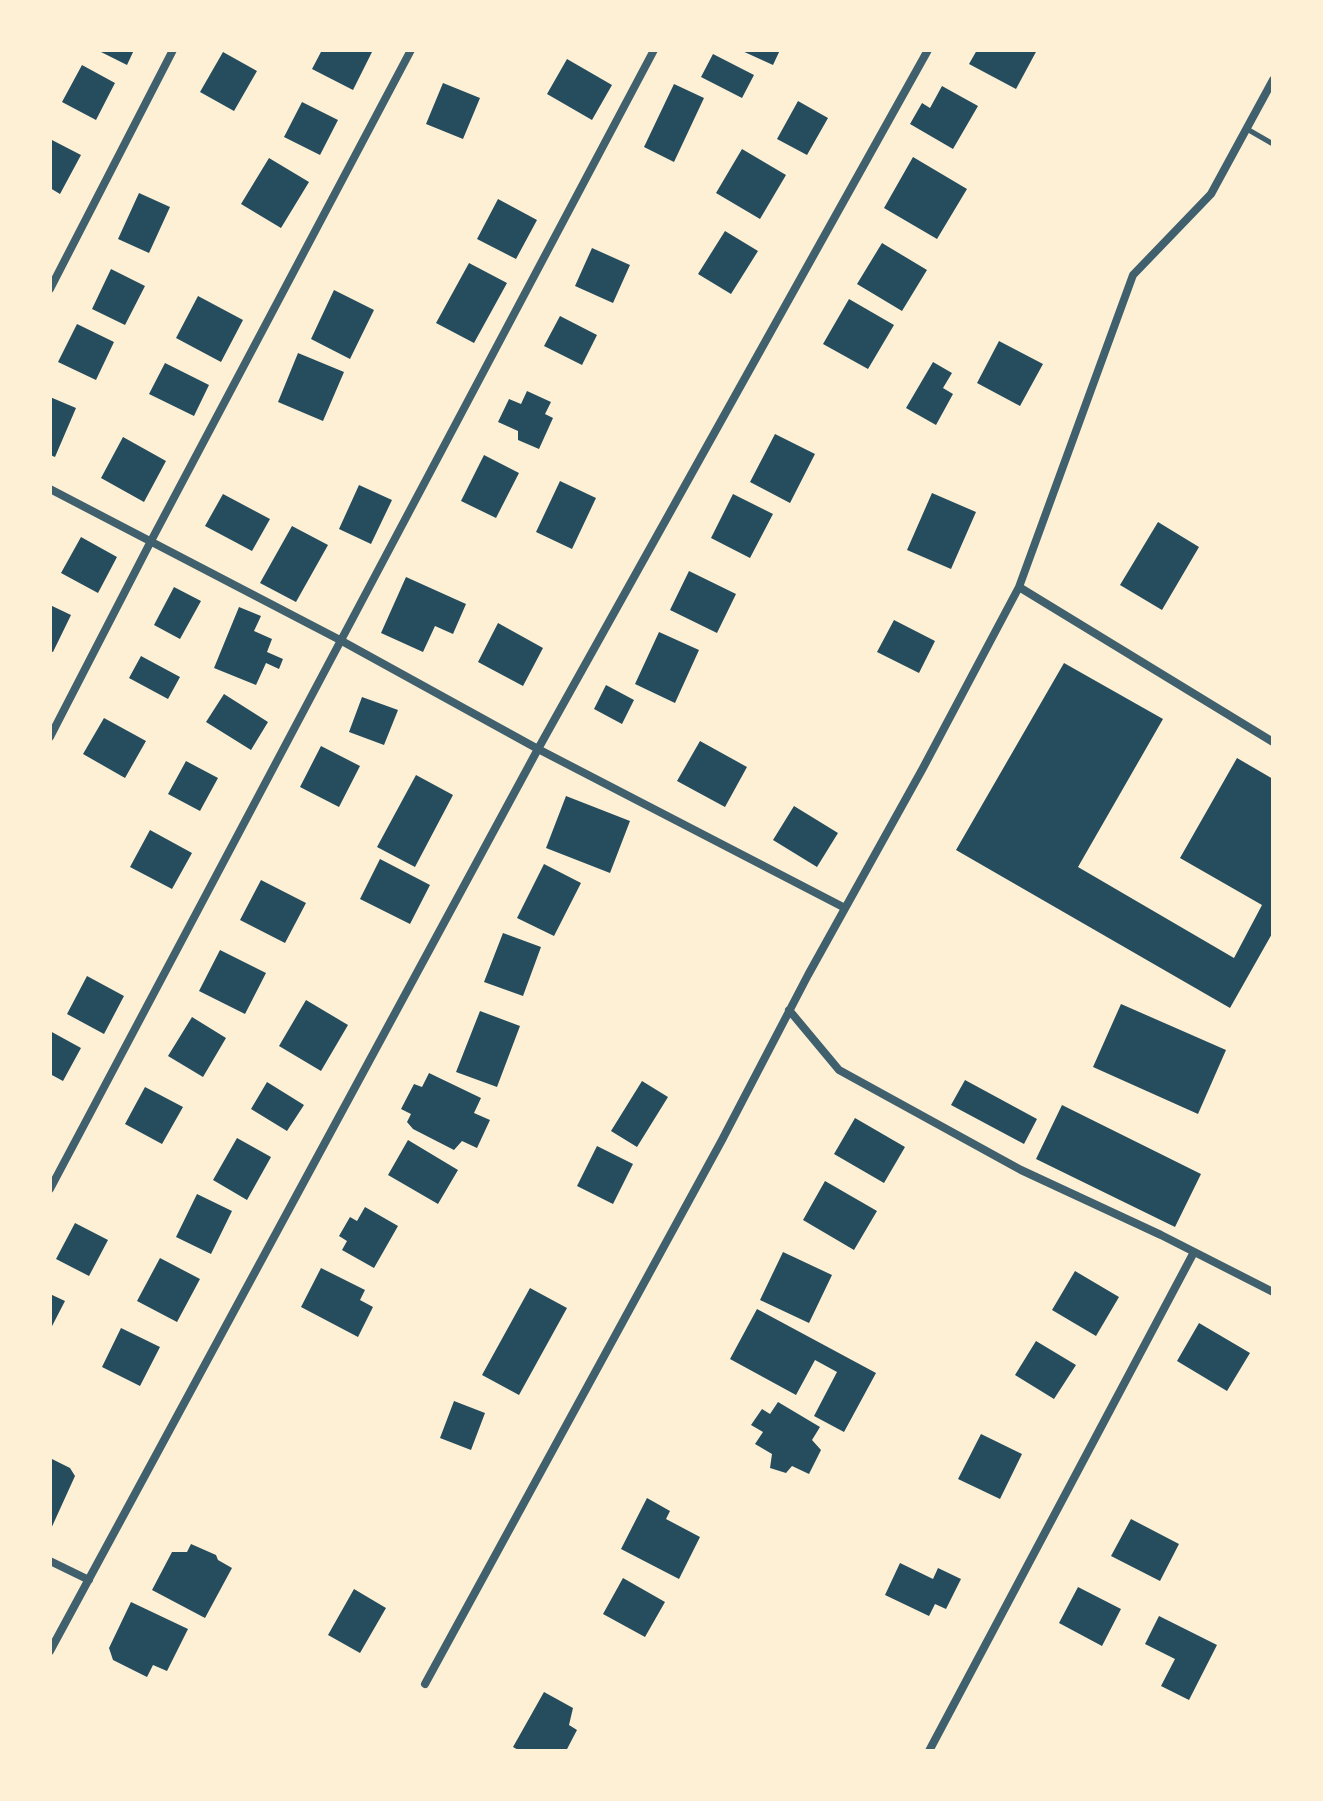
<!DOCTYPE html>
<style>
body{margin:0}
#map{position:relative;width:1323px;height:1801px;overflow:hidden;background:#fdf0d5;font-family:"PT Sans",sans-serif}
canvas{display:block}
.frame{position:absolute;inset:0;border:52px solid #fdf0d5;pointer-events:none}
</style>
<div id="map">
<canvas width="1323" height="1801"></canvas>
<div class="frame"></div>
</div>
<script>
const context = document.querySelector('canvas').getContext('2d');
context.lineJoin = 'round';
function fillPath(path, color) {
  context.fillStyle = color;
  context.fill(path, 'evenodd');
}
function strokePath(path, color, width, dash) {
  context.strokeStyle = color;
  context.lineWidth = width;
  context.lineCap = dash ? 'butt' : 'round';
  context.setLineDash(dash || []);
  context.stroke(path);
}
fillPath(new Path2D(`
 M97,50H134L127,65Z
 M322,50H373L353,90L312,69Z
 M740,50H780L773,65Z
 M977,50H1037L1016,89L969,64Z
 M223,52L257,71L234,111L200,92Z
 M713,54L754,75L742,98L701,77Z
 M567,59L612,85L592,120L547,94Z
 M82,65L115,83L96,120L62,102Z
 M443,83L480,98L463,139L426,124Z
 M674,84L704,98L674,162L644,147Z
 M942,86L978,106L953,149L910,124L922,103L930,108Z
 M798,101L828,118L807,155L777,139Z
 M302,102L338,120L320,155L284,137Z
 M50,139L81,155L60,194L50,188Z
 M742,149L786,175L760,219L716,193Z
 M913,157L967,189L937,239L884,208Z
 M269,158L309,182L281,228L241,204Z
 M139,193L170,207L149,253L118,239Z
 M498,199L537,220L516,259L477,239Z
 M725,231L758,251L731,294L698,274Z
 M882,243L927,270L902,311L857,284Z
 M592,248L630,265L613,303L575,286Z
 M469,263L507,283L474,343L436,323Z
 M111,269L145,286L125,325L92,309Z
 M334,290L374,310L350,359L311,339Z
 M198,296L243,320L221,362L176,338Z
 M849,299L894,325L868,369L823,344Z
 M560,316L597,335L582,365L544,346Z
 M77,324L114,342L96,380L58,362Z
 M999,341L1043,364L1020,406L977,383Z
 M298,353L344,372L323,421L278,402Z
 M933,362L952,373L943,388L953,394L936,425L906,408Z
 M165,363L209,385L194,416L149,394Z
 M527,391L551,402L545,414L553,418L539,449L518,440V431L498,422L509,399L521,404Z
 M50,397L76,408L55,457L50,455Z
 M775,434L815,454L790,503L750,482Z
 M123,437L166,461L144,502L101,478Z
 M484,455L519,473L496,518L461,501Z
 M560,481L596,498L572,549L536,532Z
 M359,485L392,500L371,544L339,529Z
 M932,493L976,512L951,569L907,550Z
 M223,494L270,519L252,551L205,526Z
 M733,494L773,514L750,558L711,538Z
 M1158,522L1199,547L1162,610L1120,585Z
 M292,526L328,545L296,602L260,583Z
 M81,537L117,557L98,593L61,573Z
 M689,571L736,594L717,633L670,610Z
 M406,577L466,604L453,634L435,626L423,652L381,633Z
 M174,587L201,601L180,639L154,625Z
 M50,605L71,615L53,652L50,651Z
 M239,607L261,616L254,631L272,639L267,652L283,659L279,669L266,663L256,685L214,668Z
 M894,620L935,641L919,673L877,652Z
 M498,623L543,648L523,686L478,662Z
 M659,632L699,650L675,703L635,684Z
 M141,656L180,677L168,699L129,678Z
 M1064,663L1163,719L1078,867L1234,958L1262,905L1180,858L1237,758L1273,779V932L1230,1008L956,850Z
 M606,685L634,700L622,724L594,709Z
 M224,694L268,722L251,750L206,722Z
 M362,697L398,710L384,745L349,732Z
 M104,718L146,741L125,778L83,754Z
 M700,741L747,767L725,807L677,781Z
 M321,746L360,766L339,807L300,787Z
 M186,761L218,778L200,811L168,794Z
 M416,775L453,795L415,867L377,847Z
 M566,796L630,821L610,873L546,848Z
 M794,806L838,833L817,867L773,840Z
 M150,830L192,853L172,889L130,867Z
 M380,859L430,885L410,924L360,899Z
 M544,864L581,883L554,936L517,918Z
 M261,880L306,903L285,943L240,920Z
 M503,933L541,947L523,996L484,982Z
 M220,950L266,973L245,1014L199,991Z
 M87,976L124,996L104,1034L67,1014Z
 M306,1000L348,1025L321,1071L279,1046Z
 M1121,1004L1226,1050L1198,1114L1093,1067Z
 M480,1011L520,1026L497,1087L456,1072Z
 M192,1017L226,1038L203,1077L168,1056Z
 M50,1031L81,1048L63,1081L50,1074Z
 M429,1073L481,1098L474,1113L490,1120L477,1148L462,1141L454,1150L413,1129L407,1122L411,1114L401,1109L414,1084L422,1087Z
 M965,1080L1037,1119L1024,1144L951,1105Z
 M642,1081L668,1097L637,1147L611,1131Z
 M267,1082L304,1105L287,1131L251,1109Z
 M145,1087L183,1107L162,1144L125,1124Z
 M1062,1105L1201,1174L1175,1227L1036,1159Z
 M855,1118L905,1147L884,1183L834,1154Z
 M237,1138L271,1157L247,1200L213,1180Z
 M408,1140L458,1170L438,1204L388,1175Z
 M597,1146L633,1164L613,1204L577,1186Z
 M825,1181L877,1211L854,1250L803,1220Z
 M197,1194L232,1211L211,1254L176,1237Z
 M365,1207L398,1226L374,1268L342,1250L347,1241L339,1236L350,1217L357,1221Z
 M75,1223L108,1240L89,1276L56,1259Z
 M783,1252L832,1275L809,1323L760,1300Z
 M160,1258L200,1279L177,1322L137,1301Z
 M321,1268L365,1290L360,1300L373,1307L358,1337L301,1307Z
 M1075,1271L1119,1297L1096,1336L1052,1310Z
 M530,1288L567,1308L519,1395L482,1375Z
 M50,1294L65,1301L50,1330Z
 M757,1309L876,1373L844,1432L814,1416L837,1372L815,1360L796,1395L730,1359Z
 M1199,1323L1250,1353L1227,1391L1177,1361Z
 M121,1328L160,1347L140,1386L102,1367Z
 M1036,1341L1076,1365L1054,1399L1015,1375Z
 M454,1401L485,1413L471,1450L440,1438Z
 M778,1402L820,1427L812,1440L821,1450L809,1474L792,1466L786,1473L770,1468L772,1454L755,1444L763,1432L751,1425L762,1409L770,1414Z
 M981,1434L1022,1454L1000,1499L958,1479Z
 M50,1458L70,1468L75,1476L50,1531Z
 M647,1498L670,1511L666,1519L700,1537L679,1579L621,1549Z
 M1131,1519L1179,1544L1160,1581L1111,1556Z
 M191,1544L216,1555L218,1560L232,1568L205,1618L152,1590L172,1552H187Z
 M900,1563L933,1579L938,1568L961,1579L946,1609L935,1604L929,1616L885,1595Z
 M623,1578L665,1602L645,1637L603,1614Z
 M1078,1587L1121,1609L1102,1646L1059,1623Z
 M354,1589L386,1608L360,1653L328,1635Z
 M131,1602L188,1629L167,1671L153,1665L147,1677L113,1660L109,1648Z
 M1159,1616L1217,1645L1189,1700L1161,1686L1175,1659L1145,1644Z
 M544,1692L573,1708L569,1725L577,1730L566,1751H520L513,1747Z`), '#264d5e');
strokePath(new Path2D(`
 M1247,129L1273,144`), '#3f606c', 5);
strokePath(new Path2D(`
 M50,289L173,50
 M50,489L340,640L538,749L845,908
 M1019,587L1273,742
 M50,737L151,541L411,50
 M789,1010L839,1070L1021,1170L1161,1235L1273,1292
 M50,1189L654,50
 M50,1561L89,1580
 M50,1651L538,749L928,50
 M425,1684L722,1140L808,975L923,768L1019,587L1133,275L1211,194L1273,80
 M929,1751L1194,1252`), '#3f606c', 8);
</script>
